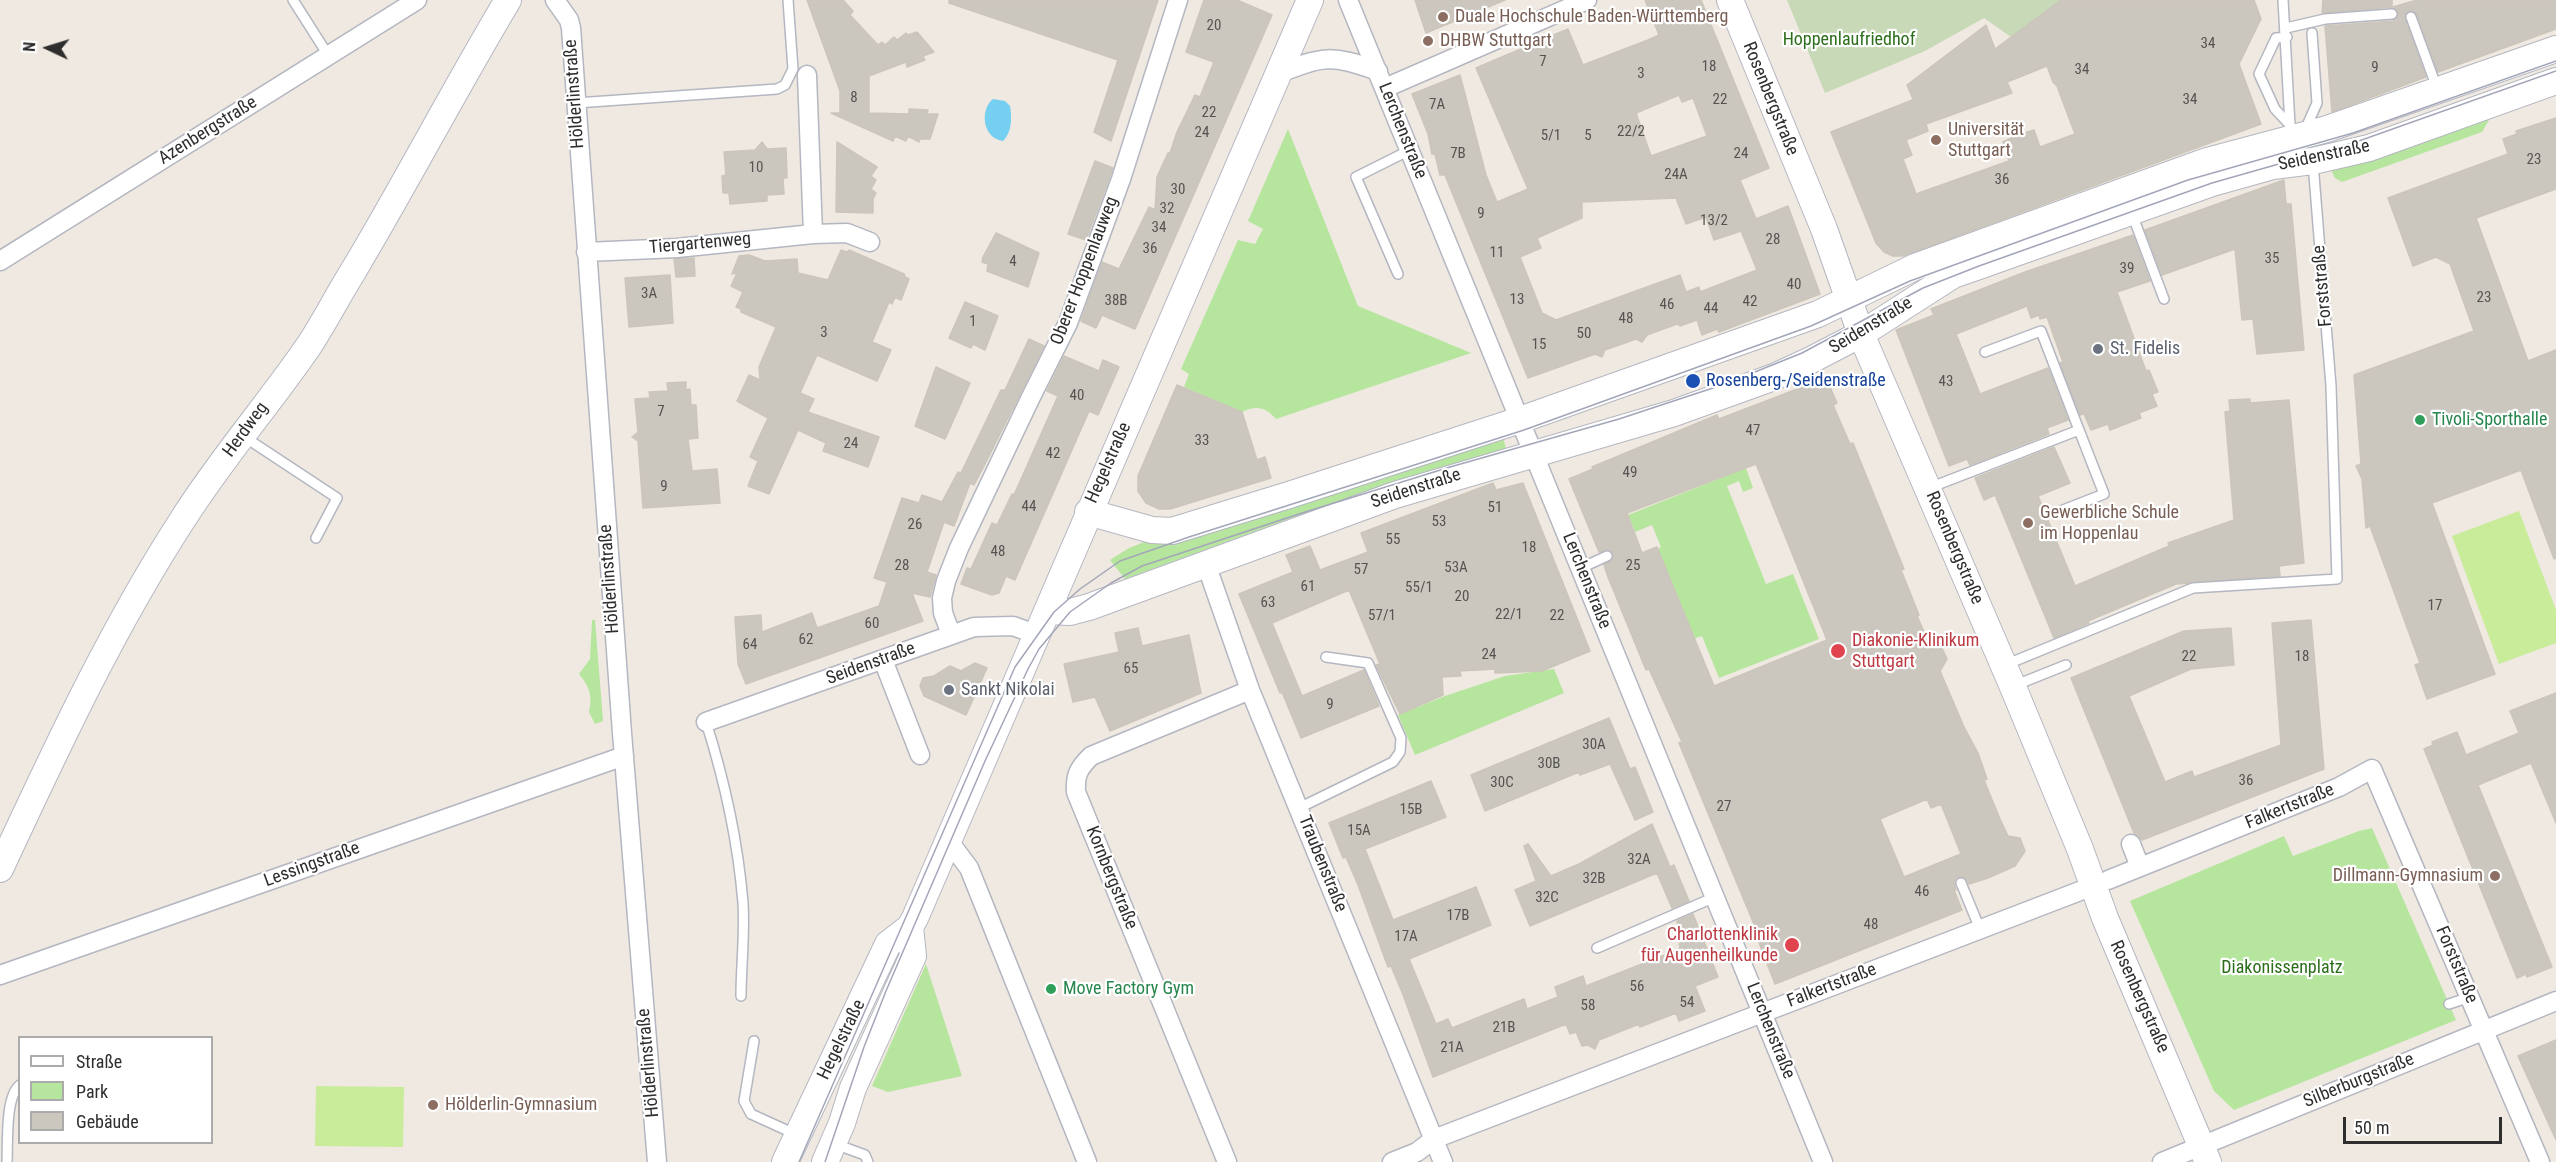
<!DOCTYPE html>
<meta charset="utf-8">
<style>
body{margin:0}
#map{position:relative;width:2556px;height:1162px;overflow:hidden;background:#efe9e1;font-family:"Roboto Condensed",sans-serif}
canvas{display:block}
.legend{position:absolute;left:18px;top:1036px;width:195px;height:108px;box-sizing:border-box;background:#fff;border:2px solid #ababab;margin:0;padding:8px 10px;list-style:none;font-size:18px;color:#2e2e2e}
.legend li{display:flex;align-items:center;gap:12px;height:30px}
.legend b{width:30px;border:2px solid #ababab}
.north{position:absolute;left:18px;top:18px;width:60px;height:60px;-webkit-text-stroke:4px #fff;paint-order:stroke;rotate:274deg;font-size:16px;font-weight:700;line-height:24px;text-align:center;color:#2e2e2e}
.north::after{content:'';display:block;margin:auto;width:21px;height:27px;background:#2e2e2e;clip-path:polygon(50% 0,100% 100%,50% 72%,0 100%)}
.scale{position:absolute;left:2343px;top:1117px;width:159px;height:27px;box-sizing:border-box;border:3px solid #2e2e2e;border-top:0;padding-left:8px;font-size:18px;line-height:21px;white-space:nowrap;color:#2e2e2e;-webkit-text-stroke:4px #fff;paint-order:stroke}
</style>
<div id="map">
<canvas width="2556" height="1162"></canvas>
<ul class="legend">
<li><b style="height:8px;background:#fff"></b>Straße</li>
<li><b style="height:16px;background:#b6e59e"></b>Park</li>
<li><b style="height:16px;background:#cbc7bf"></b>Gebäude</li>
</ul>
<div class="north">N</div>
<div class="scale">50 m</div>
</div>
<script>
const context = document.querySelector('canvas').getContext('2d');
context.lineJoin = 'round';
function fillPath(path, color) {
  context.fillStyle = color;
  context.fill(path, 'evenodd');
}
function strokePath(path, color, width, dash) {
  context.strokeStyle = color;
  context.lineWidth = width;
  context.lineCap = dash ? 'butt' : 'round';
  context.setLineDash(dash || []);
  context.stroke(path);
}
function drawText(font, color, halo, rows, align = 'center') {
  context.font = font + ' "Roboto Condensed",sans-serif';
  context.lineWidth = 4.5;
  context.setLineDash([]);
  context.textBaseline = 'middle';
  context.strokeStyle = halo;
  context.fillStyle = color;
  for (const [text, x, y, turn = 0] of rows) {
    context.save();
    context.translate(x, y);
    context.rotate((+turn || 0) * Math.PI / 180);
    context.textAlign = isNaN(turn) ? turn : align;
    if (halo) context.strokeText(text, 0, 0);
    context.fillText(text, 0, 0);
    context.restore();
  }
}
fillPath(new Path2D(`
 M2496,108L2482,132L2342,182L2335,178L2332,172L2335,163Z
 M1288,129L1358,306L1471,353L1276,419C1266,407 1256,405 1242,412L1184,387L1189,374L1181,369L1238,240L1255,244L1263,229L1248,221Z
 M1501,430L1507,452L1316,509L1125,579L1110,560L1129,548L1162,535Z
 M1746,468L1753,488L1743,492L1739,481L1727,486L1766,584L1793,574L1819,639L1719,678L1702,636L1693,639L1657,549L1661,547L1652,525L1635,532L1628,515Z
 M592,620H595L603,721L595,724L589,712C593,696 589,686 579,674L590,659Z
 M1554,669L1564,693L1415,755L1398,715L1445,696L1505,676Z
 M2372,828L2456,1020L2234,1110L2214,1091L2130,901L2284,836L2293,856L2359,831Z
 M926,964L962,1076L888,1092L872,1086Z`), '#b6e59e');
fillPath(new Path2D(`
 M1787,0H2061L2011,37L1984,18L1925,51L1825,93Z`), '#c8d9b8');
fillPath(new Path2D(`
 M2519,511L2556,610V643L2499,664L2452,536Z
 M316,1086L404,1087L403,1147L315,1146Z`), '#c9ec9a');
fillPath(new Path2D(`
 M993,99L1005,101L1010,106C1012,118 1012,132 1003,141C983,139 979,110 993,99Z`), '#75cff0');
const building = new Path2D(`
 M807,0H843L853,11L850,15L878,45L882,42L885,45L894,37L897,40L906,33L908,35L917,32L934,52L923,56L925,60L907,67L906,62L869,76V113L909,114V109L928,110L927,114H938L930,139H920L919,142L908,136L906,141L895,136L893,141L831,113H840V91Z
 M949,0H1158L1111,141L1094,132L1118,60L949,3Z
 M1204,0H1237L1272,15L1135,329L1102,315L1096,328L1081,321L1102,262L1119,269L1149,207L1155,210L1157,177L1168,153H1170L1177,132L1195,95L1200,97L1214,62L1186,52Z
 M1415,0H1505L1426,33Z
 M1645,0H1701L1769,168L1740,180L1756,219L1788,206L1820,294L1719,332L1717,329L1702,335L1697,320L1680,326L1677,324L1647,335L1642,342L1636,339L1605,350L1602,357L1595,354L1528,378L1451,190L1445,175H1440L1435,154H1432L1428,134L1412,94L1460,75L1486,175L1497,202L1528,189L1476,68L1568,29L1583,65L1648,40L1659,35ZM1679,95L1682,102L1693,98L1707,136L1651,156L1636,113ZM1676,198L1686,224L1706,217L1714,240L1741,231L1757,270L1700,292L1699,287L1686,292L1680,275L1556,320L1542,313L1520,257L1541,248L1537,238L1582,218V202Z
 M2061,0H2254L2261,19L2239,64L2261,124L1903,256H1893L1884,252L1876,243L1831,132L1910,101L1913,99L1907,85L1986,25L1995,49ZM2047,66L2053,82L2057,86L2075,134L2040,147L2034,130L2018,135L2003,142L2009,161L1916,194L1903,159L1912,155L1906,140L1928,131L1926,124L2012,93L2007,82Z
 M2323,0H2392V7L2322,13Z
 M2417,0H2556V29L2438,72L2417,15L2409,11L2406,13L2405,19L2426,77L2332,112L2325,26L2393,21L2399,14L2393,7Z
 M2556,118V189L2476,218L2528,361L2556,350V558L2554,559L2521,470L2432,503L2495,674L2427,699L2415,665L2420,663L2370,526L2366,528L2362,479L2356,466L2361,464L2354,375L2474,331L2450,264L2436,257L2413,266L2388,198L2508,154L2503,139L2517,134L2516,131Z
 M762,142L767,149L786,148L787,178H783L784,194L767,195V201L730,204L729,193H723L722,176L726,175L724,152L755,150Z
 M837,142L877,167L871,176L876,180L871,189L876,193L873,199V213L836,212Z
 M1095,161L1113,168L1086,240L1068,234Z
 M2284,180L2286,204H2291L2304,350L2257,354L2253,319L2242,320L2235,249L2162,275L2145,230Z
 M996,233L1039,253L1028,287L987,271L988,264L982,262L983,257Z
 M2133,235L2150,281L2117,292L2146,371L2149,370L2158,392L2152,394L2157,406L2139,413L2141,418L2110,430L2108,424L2091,430L2084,414L2080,415L2060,363L2063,362L2047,317L2040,319L2039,315L2031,318L2027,306L1956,334L1980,394L2048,368L2068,420L2047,428L2049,434L1970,465L1967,459L1949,466L1896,330L1934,315L1931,309L2025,272Z
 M841,250L847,252L849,250L904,274L905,277L909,279L901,300L895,297L892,304L889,302L872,342L891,350L877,381L817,355L800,393L814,399L808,412L879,437L868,467L823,451L826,443L798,430L769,494L748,486L758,461L750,457L768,418L737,401L749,375L760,380L759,367L776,327L741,312V309L736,307L743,292L731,286L737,273L732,274L739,256L749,255L765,261L797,259L798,273L828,280Z
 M694,258L695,276L676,277L674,259Z
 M670,275L673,323L629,327L625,278Z
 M965,302L998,316L985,350L973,344L971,348L949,338Z
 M1029,339L1044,346L984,466L974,485L970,483L954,526L944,522L927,572L936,575L930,597L912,593L923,621L746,684L738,664L735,617L761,615L762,632L812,613L817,628L879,606L887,582L874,578L902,498L919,503L922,495L942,502L958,472L961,473L1001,390H1005Z
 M1064,356L1099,371L1103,360L1119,367L1098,415L1089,411L1015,580L1006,576L999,593L992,595L961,584L967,568L971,569L992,523L997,525L1012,494L1014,495L1058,396L1047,391Z
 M936,367L970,383L945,439L915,426Z
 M1826,378L1837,403L1833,405L1850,444L1853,443L1904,569L1901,570L1919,615L1917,616L1930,645L1941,646L1947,659L1940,671L1964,727L1978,753L1987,779L1984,780L2000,819L2008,836L2020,838L2025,851L2015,866L1988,878L1969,884L1965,877L1956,878L1954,883L1956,890H1954L1962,910L1775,984L1756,935L1758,934L1679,743L1682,742L1649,669L1646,670L1608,577L1604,565L1612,560L1613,554L1608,549L1599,552L1569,479L1593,469L1592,467L1717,415L1719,419ZM1756,464L1827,640L1714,686L1657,547L1642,553L1627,513ZM1927,799L1931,808L1941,804L1961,854L1904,877L1880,819Z
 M686,382V390L690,389L691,405H696L698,438L688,439L692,471L717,469L720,503L643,508L638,441L632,437L638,432L635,399L650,398L649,392L668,391L667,383Z
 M1177,385L1242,412L1257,460L1265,457L1271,478L1170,509H1159L1146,503L1138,491V476Z
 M2250,399V403L2289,400L2304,563L2279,566L2280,576L2176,584L2088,621L2089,623L2054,638L1995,495L1984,500L1975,478L2054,447L2070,483L2038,496L2075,586L2169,546L2168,543L2234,520L2225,412L2230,411L2229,400Z
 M1493,483L1496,490L1523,483L1590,651L1542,671L1495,673V669L1460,671L1461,676L1442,677L1443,695L1400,714L1376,665L1380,664L1349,590L1272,623L1302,696L1364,670L1379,706L1301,738L1282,692L1280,693L1239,594L1293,572L1286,555L1310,546L1320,570L1368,552L1361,533Z
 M2311,620L2324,769L2142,840L2134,833L2071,678L2184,631L2231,628L2234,665L2191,669L2129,696L2165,782L2192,771L2194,777L2281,745L2272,623Z
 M1138,628L1142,646L1189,635L1201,693L1110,731L1095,697L1073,702L1064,664L1119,652L1115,633Z
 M975,663L987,668L966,715L924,696L920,686L923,678L934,676L950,666L961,671Z
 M2556,693V823L2531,763L2478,785L2552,967L2527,977L2526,974L2517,978L2424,749L2433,745L2432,742L2457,732L2466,755L2519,733L2510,711Z
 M1609,718L1630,769L1635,767L1653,812L1635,820L1610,764L1580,775L1579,772L1485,811L1471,775Z
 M1431,781L1446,817L1365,849L1393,920L1476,887L1491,925L1409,959L1436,1024L1448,1019L1452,1028L1524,999L1527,1009L1558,997L1555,987L1583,976L1586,986L1680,949L1677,921L1693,914L1718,977L1695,986L1705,1011L1679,1021L1676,1013L1640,1027L1639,1024L1599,1040L1595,1049L1588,1045L1582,1046L1576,1032L1570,1034L1566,1024L1433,1077L1402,992L1391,966L1388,967L1358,885L1346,857L1343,858L1329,823Z
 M1652,824L1670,867L1674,865L1689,901L1672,908L1657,873L1530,926L1515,890L1536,881L1524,846L1528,844L1551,876L1579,864Z
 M2556,1040V1140L2518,1056Z`);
fillPath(building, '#cbc7bf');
strokePath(building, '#cbc5ba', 1.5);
const lane = new Path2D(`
 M293,0L328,55
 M2283,0L2290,125L2297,133
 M2411,17L2437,88
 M2286,28L2325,19L2392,14
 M2287,37L2276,38L2259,74L2275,109L2290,125
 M576,103L777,89L785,85L793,69L788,0
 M2305,130L2317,103L2312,33
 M2132,214L2164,299
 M1398,274L1356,177L1410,150
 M243,436L337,498L316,538
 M1929,488L2079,430L2041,331L1985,352
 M2063,510L2104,494L2079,430
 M1581,568L1607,556
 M2005,665L2193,588L2337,579L2331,386L2313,163
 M2016,685L2066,665
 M706,722C725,782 738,842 743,903C745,934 741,966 741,996
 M1299,808L1393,762L1400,752L1401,738L1368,663L1326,657
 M1961,883L1980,929
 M1597,948L1715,897
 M2449,1004L2470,997
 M754,1041L744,1101L751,1114L795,1134
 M835,1144L865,1155L868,1162
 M7,1162C8,1143 5,1096 20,1085`);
const street = new Path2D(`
 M555,0L569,20L571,28L622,733L657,1162
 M1348,0L1823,1162
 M1277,74C1324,56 1330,54 1378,71
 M807,75L813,234
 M1385,88L1587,0
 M586,252L677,248L813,234L847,233L870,242
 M0,261L417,0
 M1206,564L1250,690L1443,1162
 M951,634L943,613L942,598L946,581L959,548L1030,399L1068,323L1121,179L1178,0
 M883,660L920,755
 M706,722L974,627L1013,626L1038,635
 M948,840L969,868L1087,1162
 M2131,844L2140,867
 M2108,880L2339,787L2372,769L2540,1162
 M0,975L624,756
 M1227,1162L1076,792C1075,774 1079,768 1091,756L1250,690
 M1392,1162L1417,1152L1434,1139L2093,886
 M2162,1162L2556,1001`);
const secondary = new Path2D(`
 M1730,0L1824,229L1861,334L2013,687L2080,849L2105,918L2208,1162
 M1088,512L1152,530L1172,531L1289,495L1520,420L1818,314L1915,267L2207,161L2327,129L2556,49
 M1048,611L1070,612L1089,607L1395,495L1674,413L1774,377L1813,359L1861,334L1953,275L1979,266L2212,183L2273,166L2313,161L2369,148L2556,81
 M0,869C56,749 111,630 183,519C221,459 268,405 308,347C324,323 337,297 352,273C406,183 454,90 508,0
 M785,1162L888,944L910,927L915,918L1310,0
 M825,1162L842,1123L853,1088L913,956L910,927`);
strokePath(lane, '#b4b7c1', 12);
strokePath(street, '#b4b7c1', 21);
strokePath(secondary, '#b4b7c1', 28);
strokePath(lane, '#fff', 9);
strokePath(street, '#fff', 18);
strokePath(secondary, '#fff', 26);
strokePath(new Path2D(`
 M799,1162L1015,667L1054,612L1080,589L1120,561L1189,537L1524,430L1811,326L1910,281L2188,180L2353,133L2556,61
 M825,1162L864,1047L886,991L985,761L1028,669L1039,649L1070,612L1111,583L1142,566L1302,513L1450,467L1619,419L1725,384L1802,353L1923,288L1979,266L2212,183L2356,142L2556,71`), '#a3a6b8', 1.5);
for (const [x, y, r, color] of [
 [1443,17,6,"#8d6e63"],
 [1428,41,6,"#8d6e63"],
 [1936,140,6,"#8d6e63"],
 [2098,349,6,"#6b7280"],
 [1693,381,8,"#1a4fb4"],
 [2420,420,6,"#2e9e5b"],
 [2028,523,6,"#8d6e63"],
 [1838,651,8,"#e0444e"],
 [949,690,6,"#6b7280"],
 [2495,876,6,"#8d6e63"],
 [1792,945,8,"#e0444e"],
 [1051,989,6,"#2e9e5b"],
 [433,1105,6,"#8d6e63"]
]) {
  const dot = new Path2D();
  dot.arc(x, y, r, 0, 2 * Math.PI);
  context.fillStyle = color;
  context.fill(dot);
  strokePath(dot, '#fff', 2);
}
drawText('15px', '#555452', null, [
 ["20",1214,26],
 ["34",2208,44],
 ["7",1543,62],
 ["18",1709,67],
 ["9",2375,68],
 ["34",2082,70],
 ["3",1641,74],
 ["8",854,98],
 ["22",1720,100],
 ["34",2190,100],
 ["7A",1437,105],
 ["22",1209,113],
 ["22/2",1631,132],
 ["24",1202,133],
 ["5/1",1551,136],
 ["5",1588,136],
 ["7B",1458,154],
 ["24",1741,154],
 ["23",2534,160],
 ["10",756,168],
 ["24A",1676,175],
 ["36",2002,180],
 ["30",1178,190],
 ["32",1167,209],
 ["9",1481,214],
 ["13/2",1714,221],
 ["34",1159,228],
 ["28",1773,240],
 ["36",1150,249],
 ["11",1497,253],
 ["35",2272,259],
 ["4",1013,262],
 ["39",2127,269],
 ["40",1794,285],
 ["3A",649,294],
 ["23",2484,298],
 ["13",1517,300],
 ["38B",1116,301],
 ["42",1750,302],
 ["46",1667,305],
 ["44",1711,309],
 ["48",1626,319],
 ["1",973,322],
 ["3",824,333],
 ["50",1584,334],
 ["15",1539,345],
 ["43",1946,382],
 ["40",1077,396],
 ["7",661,412],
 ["47",1753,431],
 ["33",1202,441],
 ["24",851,444],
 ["42",1053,454],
 ["49",1630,473],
 ["9",664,487],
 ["44",1029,507],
 ["51",1495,508],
 ["53",1439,522],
 ["26",915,525],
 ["55",1393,540],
 ["18",1529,548],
 ["48",998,552],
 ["28",902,566],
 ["25",1633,566],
 ["53A",1456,568],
 ["57",1361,570],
 ["61",1308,587],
 ["55/1",1419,588],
 ["20",1462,597],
 ["63",1268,603],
 ["17",2435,606],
 ["22/1",1509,615],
 ["57/1",1382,616],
 ["22",1557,616],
 ["60",872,624],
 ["62",806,640],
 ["64",750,645],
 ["24",1489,655],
 ["22",2189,657],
 ["18",2302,657],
 ["65",1131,669],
 ["9",1330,705],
 ["30A",1594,745],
 ["30B",1549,764],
 ["36",2246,781],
 ["30C",1502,783],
 ["27",1724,807],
 ["15B",1411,810],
 ["15A",1359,831],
 ["32A",1639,860],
 ["32B",1594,879],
 ["46",1922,892],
 ["32C",1547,898],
 ["17B",1458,916],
 ["48",1871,925],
 ["17A",1406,937],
 ["56",1637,987],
 ["54",1687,1003],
 ["58",1588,1006],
 ["21B",1504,1028],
 ["21A",1452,1048]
]);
drawText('18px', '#785e54', '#fff', [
 ["Duale Hochschule Baden-Württemberg",1455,17],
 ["DHBW Stuttgart",1440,41],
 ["Universität",1948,130],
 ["Stuttgart",1948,151],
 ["Gewerbliche Schule",2040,513],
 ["im Hoppenlau",2040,534],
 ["Dillmann-Gymnasium",2483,876,"right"],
 ["Hölderlin-Gymnasium",445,1105]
], 'left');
drawText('18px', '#2c6e1b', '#fff', [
 ["Hoppenlaufriedhof",1849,40],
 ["Diakonissenplatz",2282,968]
]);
drawText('18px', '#2e2e2e', '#fff', [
 ["Hölderlinstraße",575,94,-94],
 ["Rosenbergstraße",1770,99,68],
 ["Azenbergstraße",208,131,-32],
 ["Lerchenstraße",1402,131,68],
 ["Seidenstraße",2324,156,-12],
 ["Tiergartenweg",700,244,-5],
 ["Oberer Hoppenlauweg",1085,271,-69],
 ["Forststraße",2323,286,-95],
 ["Seidenstraße",1871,326,-31],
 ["Herdweg",246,430,-54],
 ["Hegelstraße",1109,463,-66],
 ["Seidenstraße",1416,489,-18],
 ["Rosenbergstraße",1954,548,67],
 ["Hölderlinstraße",610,579,-94],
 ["Lerchenstraße",1586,581,68],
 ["Seidenstraße",871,664,-20],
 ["Falkertstraße",2290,807,-22],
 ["Traubenstraße",1322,864,68],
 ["Lessingstraße",312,865,-20],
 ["Kornbergstraße",1111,878,68],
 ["Forststraße",2456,965,67],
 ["Falkertstraße",1832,986,-21],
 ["Rosenbergstraße",2139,997,66],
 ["Lerchenstraße",1770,1031,68],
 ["Hegelstraße",842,1040,-64],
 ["Hölderlinstraße",649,1063,-95],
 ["Silberburgstraße",2359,1081,-22]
]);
drawText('18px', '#5b616d', '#fff', [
 ["St. Fidelis",2110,349],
 ["Sankt Nikolai",961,690]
], 'left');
drawText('18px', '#164399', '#fff', [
 ["Rosenberg-/Seidenstraße",1706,381]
], 'left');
drawText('18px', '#27864d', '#fff', [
 ["Tivoli-Sporthalle",2432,420],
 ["Move Factory Gym",1063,989]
], 'left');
drawText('18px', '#be3a42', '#fff', [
 ["Diakonie-Klinikum",1852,641],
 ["Stuttgart",1852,662],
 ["Charlottenklinik",1778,935,"right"],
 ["für Augenheilkunde",1778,956,"right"]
], 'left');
</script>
